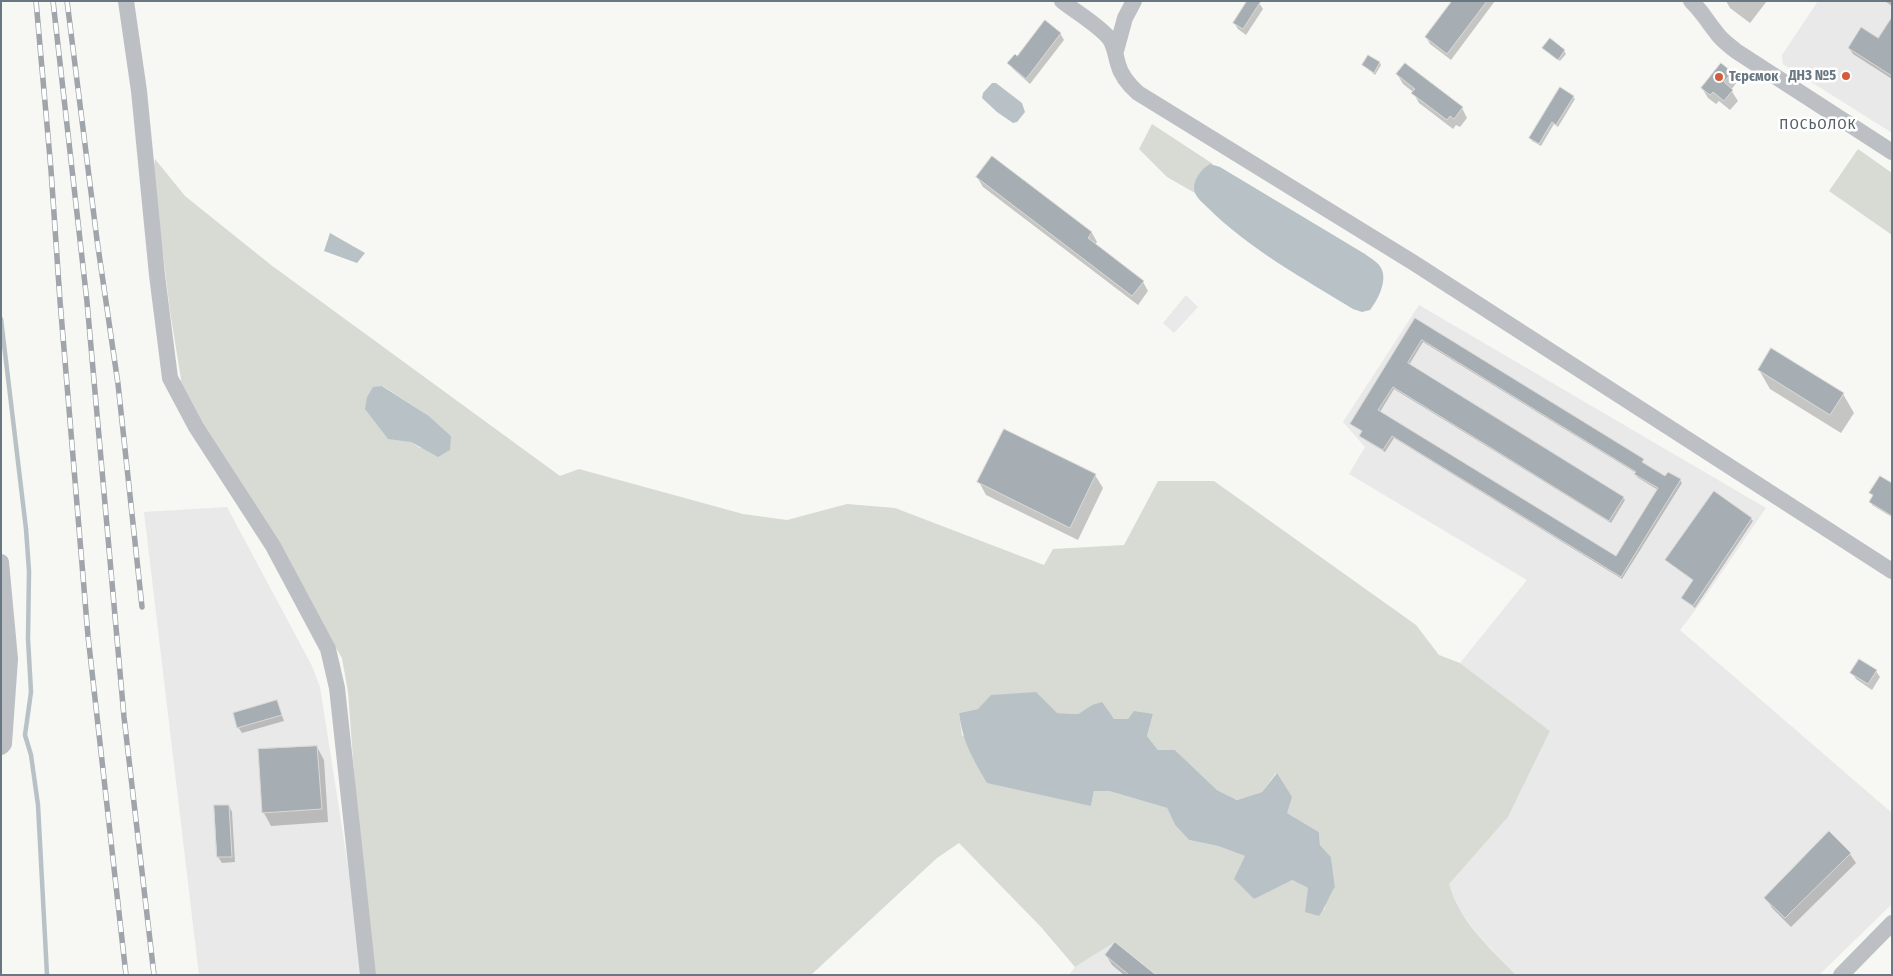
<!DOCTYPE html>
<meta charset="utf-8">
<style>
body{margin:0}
#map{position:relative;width:1893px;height:976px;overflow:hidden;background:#f7f7f4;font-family:"Fira Sans Condensed",sans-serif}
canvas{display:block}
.frame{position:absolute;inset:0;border:2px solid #697782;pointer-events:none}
</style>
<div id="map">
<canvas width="1893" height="976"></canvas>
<div class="frame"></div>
</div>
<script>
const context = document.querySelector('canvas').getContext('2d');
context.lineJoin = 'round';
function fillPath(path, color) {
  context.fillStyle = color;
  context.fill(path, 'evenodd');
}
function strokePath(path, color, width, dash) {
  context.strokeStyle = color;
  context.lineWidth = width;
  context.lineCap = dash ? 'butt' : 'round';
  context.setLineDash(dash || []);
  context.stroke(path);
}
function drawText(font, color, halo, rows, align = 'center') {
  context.font = font + ' "Fira Sans Condensed",sans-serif';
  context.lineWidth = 5;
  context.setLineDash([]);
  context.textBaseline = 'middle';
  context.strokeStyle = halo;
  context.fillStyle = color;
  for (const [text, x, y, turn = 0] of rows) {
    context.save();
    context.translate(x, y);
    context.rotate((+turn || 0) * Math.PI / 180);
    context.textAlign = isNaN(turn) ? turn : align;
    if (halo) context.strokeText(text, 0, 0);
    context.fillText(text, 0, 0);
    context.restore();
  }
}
fillPath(new Path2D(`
 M1818,1H1892V133L1783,64L1782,55Z
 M1186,295L1198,307L1174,333L1163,323Z
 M1419,305L1766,508L1700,604L1680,630L1892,813V904L1819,975H1516L1478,935L1453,901L1448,884L1508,817L1550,731L1460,663L1527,580L1349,474L1365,447L1343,422Z
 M227,507L312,666L320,687L365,975H199L144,512Z
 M1115,942L1157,975H1069L1075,967Z`), '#e8e9e8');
fillPath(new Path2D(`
 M1152,124L1213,164L1206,167L1194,187L1195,193L1167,177L1139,149Z
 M1858,149L1892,173V235L1829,191Z
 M155,159L185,196L271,265L560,476L579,469L743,514L787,520L847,504L895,508L1044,565L1053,549L1124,545L1158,481H1214L1416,625L1439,655L1460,663L1550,731L1508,817L1449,884C1459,921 1490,948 1516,975H1157L1115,942L1075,967L1041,927L959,843L937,858L811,975H375L357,813L348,692L342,658L179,386L181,379L170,311L153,173ZM383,386L429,416L451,436L420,448L411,442L373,388ZM1092,705L1114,719H1128L1153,714L1147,736L1158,750H1175L1217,790L1237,800L1262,792L1276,773L1287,813L1319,832L1320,845L1331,857L1335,887L1328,897L1324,910L1308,888L1245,856L1218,846L1189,840L1175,825L1167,808L1109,791H1094L1091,806L962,735L959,713L978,709L1078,714Z`), '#d7dbd4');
fillPath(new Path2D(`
 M992,83H996L1022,103L1025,112L1017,122L1013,123L997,112L982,98L983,93Z
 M1210,164L1220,167L1365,254C1370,258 1378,262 1381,268C1388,280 1378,300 1370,310L1362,312L1353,309C1303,278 1249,249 1207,207C1203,203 1197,198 1195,193C1191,182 1201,169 1210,164Z
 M330,233L365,253L357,263L324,251Z
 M382,386L429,416L451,436L450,450L438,457L411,442L388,439L365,409L367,397L373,387Z
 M1036,692L1057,713L1078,714L1092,705L1102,702L1114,719H1128L1134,711L1153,714L1147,736L1158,750H1175L1217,790L1237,800L1262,792L1277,773L1292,797L1287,813L1319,832L1320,845L1331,857L1335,887C1328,897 1326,907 1319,916L1305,912L1308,888L1292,880L1254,899L1234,879L1245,856L1218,846L1189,840L1175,825L1167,808L1109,791H1094L1091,806L987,783C972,757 963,743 959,713L978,709L991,695Z`), '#b8c2c6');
fillPath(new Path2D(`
 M1453,1H1495L1451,60L1430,44L1426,37Z
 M1726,1H1767L1750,23L1730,8Z
 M1885,1H1892V6L1886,2Z
 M1259,3L1263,9L1246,35L1238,29L1234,23Z
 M1892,19V79L1853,54L1849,48L1878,40Z
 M1060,33L1064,40L1030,84L1013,69L1009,63Z
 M1545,50L1564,51L1566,54L1560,61Z
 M1380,63L1381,65L1375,75L1363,65Z
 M1731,73L1737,82L1731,90L1738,101L1730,110L1719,101L1716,104L1708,98L1702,88Z
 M1397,74L1462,108L1467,118L1460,127L1456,125L1453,129L1419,103L1413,92L1403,84Z
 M1573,97L1575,99L1558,127L1554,124L1541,146L1532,141L1530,138Z
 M977,177L1092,233L1097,242L1095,245L1143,282L1148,291L1138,305L983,187Z
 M1416,320L1643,460V464L1666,478L1680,480L1682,483L1622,579L1394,438L1385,452L1362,438L1361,436L1363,432L1352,424ZM1423,342L1636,473L1637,477L1658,490L1616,558L1380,412L1394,389L1611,523L1625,500L1623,498L1409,365Z
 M1759,370L1843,394L1854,413L1841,433L1770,389Z
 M1004,431L1095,475L1103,488L1078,540L986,495L979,482Z
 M1871,493L1892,513L1890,516L1872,505L1871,502L1874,497Z
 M1751,519L1753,521L1695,608L1684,600L1682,598L1694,581L1666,560Z
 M1876,671L1880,677L1872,690L1856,679L1852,673Z
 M277,702L284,721L242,733L238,727Z
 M317,747L324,760L328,822L271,826L264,813Z
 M229,806L232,812L235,862L222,863L218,857Z
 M1829,833L1850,854L1856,863L1791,927L1772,908L1766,898Z
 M1106,955L1154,975H1124L1112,965Z`), '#0003');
strokePath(new Path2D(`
 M1,319L26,529L29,571L28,639L31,692L25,735L31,755L38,805L47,975`), '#b8c2c6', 4.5);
const building = new Path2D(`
 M1247,1H1261L1243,29L1233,23Z
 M1452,1H1487L1447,54L1425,37Z
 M1892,17V76L1848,48L1861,27L1878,38Z
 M1045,20L1061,33L1026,79L1007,63L1015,54L1017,56Z
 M1550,38L1565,50L1558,60L1542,48Z
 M1368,55L1380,62L1374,73L1362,65Z
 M1405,63L1463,107L1454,119L1450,116L1447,120L1411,93L1415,89L1396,74Z
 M1721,63L1732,72L1724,82L1733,90L1724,101L1713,92L1710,95L1701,88Z
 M1560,87L1574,96L1556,125L1552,122L1539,144L1529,138Z
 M992,156L1092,232L1088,238L1144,281L1132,296L976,177Z
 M1415,318L1644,459L1642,462L1665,476L1668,472L1681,479L1621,577L1392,436L1383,450L1359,436L1362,431L1350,424ZM1422,340L1636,472L1634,474L1658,488L1616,556L1378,410L1393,387L1609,521L1624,497L1408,363Z
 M1771,348L1844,393L1830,415L1758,370Z
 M1004,429L1096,474L1070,528L977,482Z
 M1880,476L1892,483V516L1869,502L1873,495L1869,493Z
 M1714,491L1752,518L1693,606L1681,598L1693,580L1665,560Z
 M1859,659L1877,670L1868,684L1850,673Z
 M277,700L282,715L237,728L233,713Z
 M317,746L322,809L262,813L258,749Z
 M214,805H229L232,857H217Z
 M1829,831L1851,853L1785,918L1764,898Z
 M1115,942L1156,975H1129L1105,955Z`);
fillPath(building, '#a7aeb3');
strokePath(building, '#d9d9d7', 1);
strokePath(new Path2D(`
 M126,1L139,91L157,275L170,378L196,427L273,546L328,649L337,688L368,975
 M1062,1C1076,12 1098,25 1109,38C1115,46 1115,54 1118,64C1121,76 1129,85 1138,93L1414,263L1892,571
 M1691,1C1703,12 1706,20 1716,32C1721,40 1729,45 1736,51L1892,152
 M1116,51L1125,18L1134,1
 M1,562L10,659L4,744L1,747
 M1841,975L1892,923`), '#bcc0c4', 16);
const rail = new Path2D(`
 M36,1L51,170L60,301L88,636L126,975
 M53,1L87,302L124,717L154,975
 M67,1L97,240L118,384L142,607`);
strokePath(rail, '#9fa5aa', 5.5);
strokePath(rail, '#fff', 4, [11]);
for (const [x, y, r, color] of [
 [1846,76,5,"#d15d3a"],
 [1719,77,5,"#d15d3a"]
]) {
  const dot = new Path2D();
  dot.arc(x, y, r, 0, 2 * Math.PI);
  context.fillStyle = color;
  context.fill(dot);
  strokePath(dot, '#fff', 2);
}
drawText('bold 14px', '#697782', '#fff', [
 ["ДНЗ №5",1836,76],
 ["Тєрємок",1729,77,"left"]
], 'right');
context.letterSpacing = '1px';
drawText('15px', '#566068', '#fff', [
 ["ПОСЬОЛОК",1818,125]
]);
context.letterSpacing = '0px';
</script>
